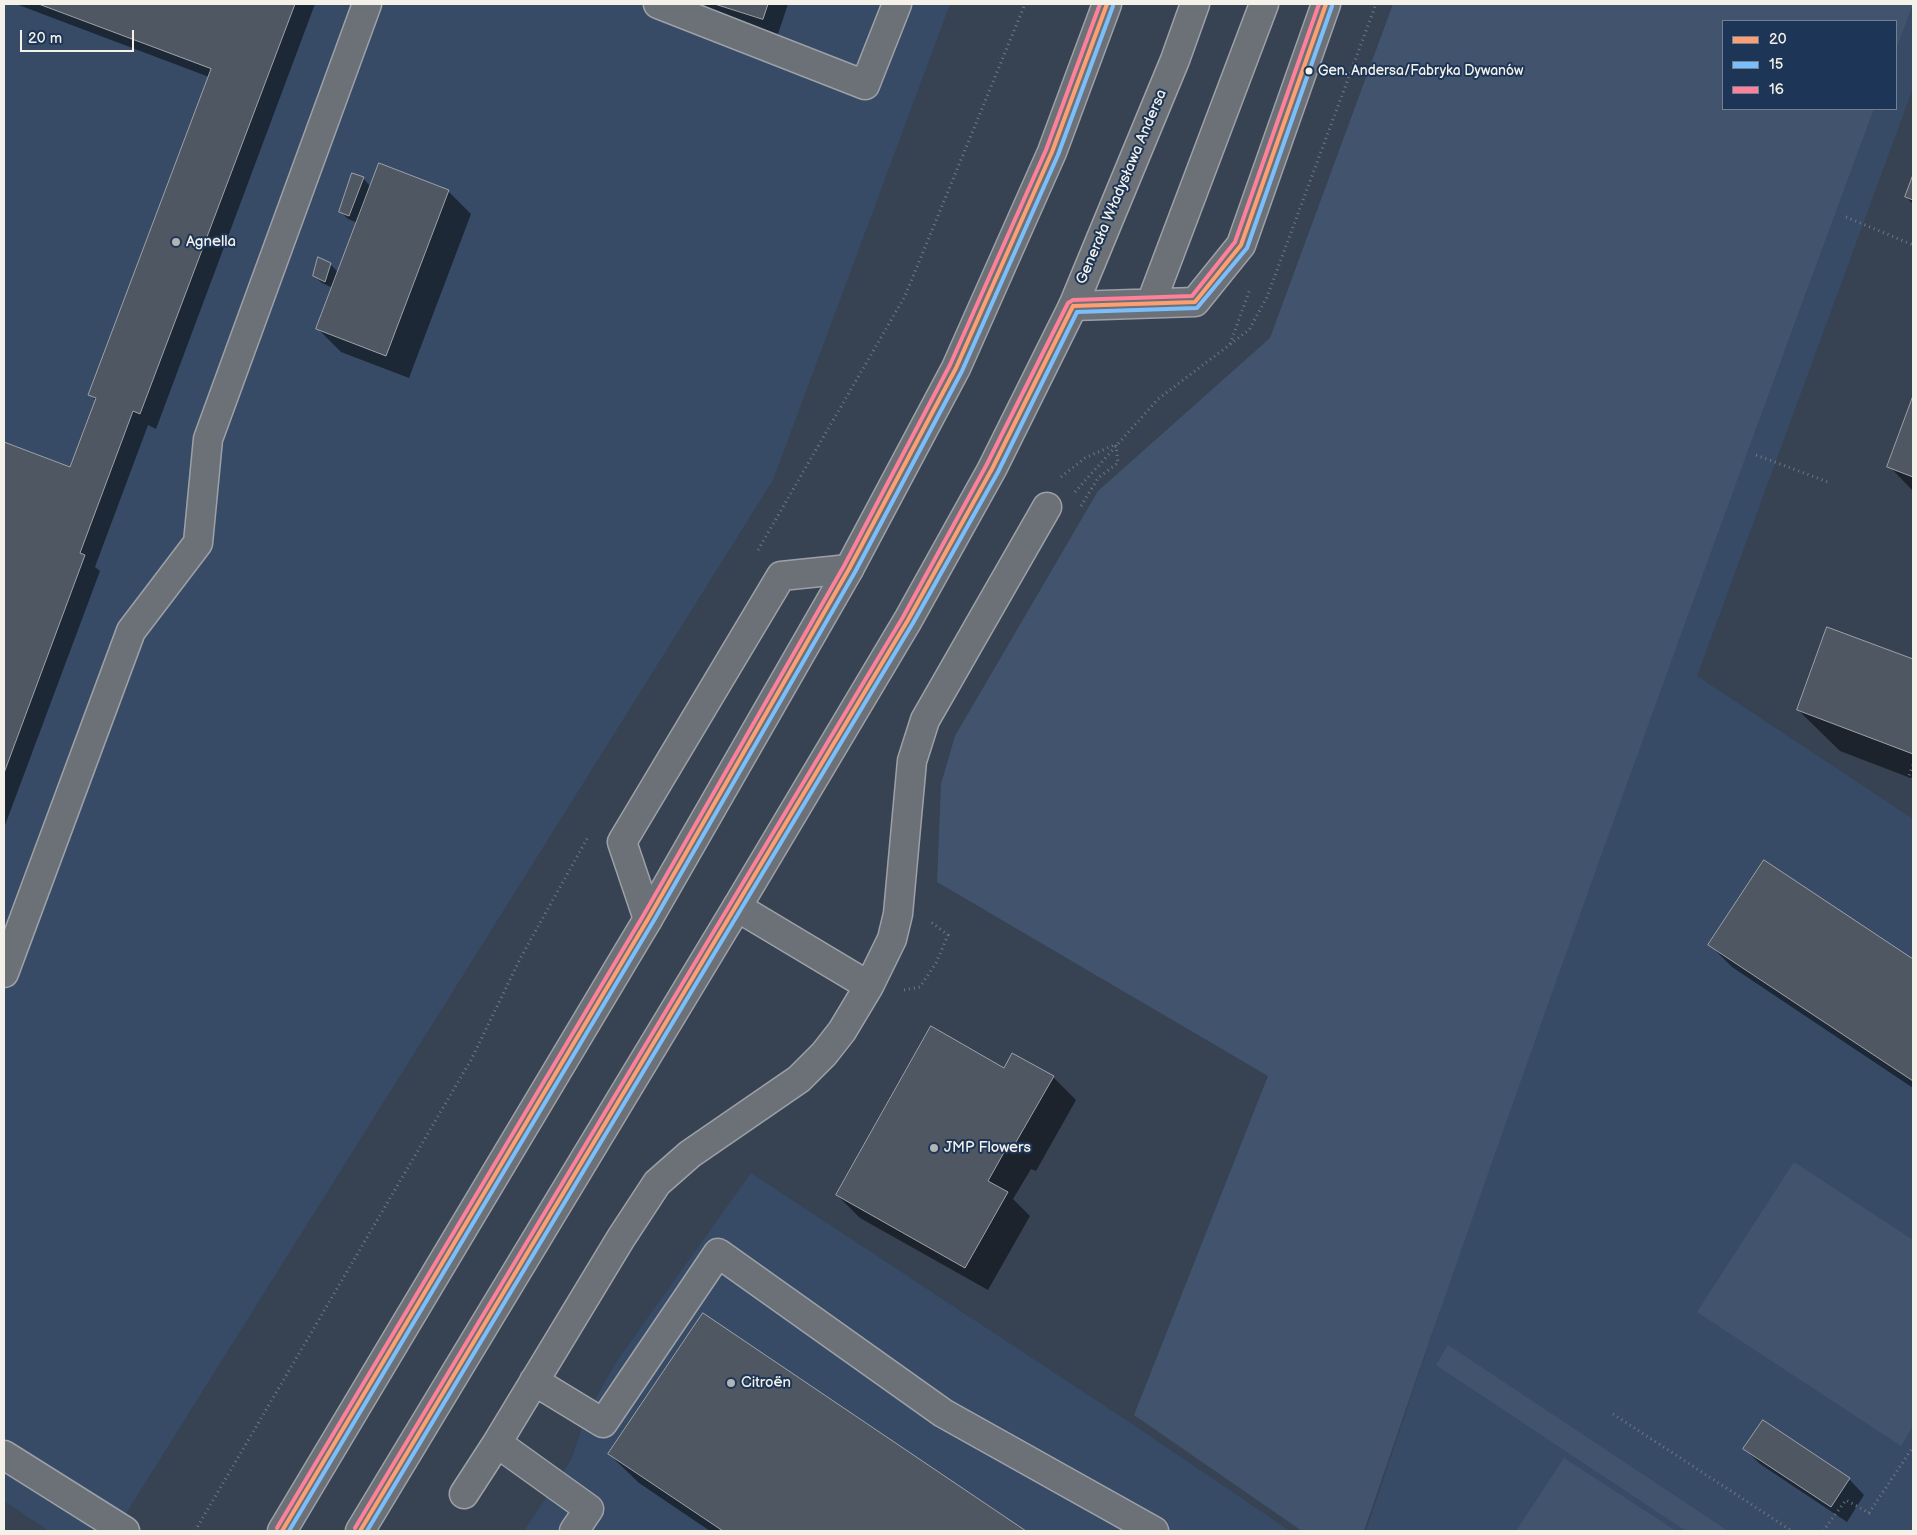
<!DOCTYPE html>
<meta charset="utf-8">
<style>
body{margin:0}
#map{position:relative;width:1917px;height:1535px;overflow:hidden;background:#374253;font-family:"Balsamiq Sans",sans-serif}
canvas{display:block}
.frame{position:absolute;inset:0;border:5px solid #f4f1e8;pointer-events:none}
.legend{position:absolute;left:1722px;top:20px;width:175px;height:90px;box-sizing:border-box;background:#1d3557;border:1px solid #738091;margin:0;padding:6px 9px;list-style:none;font-size:15px;color:#f4f1e8}
.legend li{display:flex;align-items:center;gap:10px;height:25px}
.legend b{width:25px;border:1px solid #738091}
.scale{position:absolute;left:20px;top:30px;width:114px;height:22px;box-sizing:border-box;border:2px solid #f4f1e8;border-top:0;padding-left:6px;font-size:15px;line-height:18px;white-space:nowrap;color:#f4f1e8;-webkit-text-stroke:4px #1d3557;paint-order:stroke}
</style>
<div id="map">
<canvas width="1917" height="1535"></canvas>
<div class="frame"></div>
<ul class="legend">
<li><b style="height:6px;background:#fd9f72"></b>20</li>
<li><b style="height:6px;background:#7abffc"></b>15</li>
<li><b style="height:6px;background:#ff8098"></b>16</li>
</ul>
<div class="scale">20 m</div>
</div>
<script>
const context = document.querySelector('canvas').getContext('2d');
context.lineJoin = 'round';
function fillPath(path, color) {
  context.fillStyle = color;
  context.fill(path, 'evenodd');
}
function strokePath(path, color, width, dash) {
  context.strokeStyle = color;
  context.lineWidth = width;
  context.lineCap = dash ? 'butt' : 'round';
  context.setLineDash(dash || []);
  context.stroke(path);
}
function drawText(font, color, halo, rows, align = 'center') {
  context.font = font + ' "Balsamiq Sans",sans-serif';
  context.lineWidth = 4;
  context.setLineDash([]);
  context.textBaseline = 'middle';
  context.strokeStyle = halo;
  context.fillStyle = color;
  for (const [text, x, y, turn = 0] of rows) {
    context.save();
    context.translate(x, y);
    context.rotate((+turn || 0) * Math.PI / 180);
    context.textAlign = isNaN(turn) ? turn : align;
    if (halo) context.strokeText(text, 0, 0);
    context.fillText(text, 0, 0);
    context.restore();
  }
}
fillPath(new Path2D(`
 M4,4H950L773,480L115,1531H49L4,1501Z
 M1913,4V88L1697,676L1913,819V1531H1366L1480,1191L1671,659L1874,109H1896V50Z
 M751,1173L1129,1422L1290,1531H524L571,1460L587,1413L617,1361Z`), '#374b66');
fillPath(new Path2D(`
 M1393,4H1913L1896,50V21H1723V109H1874C1699,581 1527,1054 1364,1531H1302L1134,1415L1268,1076L937,882L941,784L955,736L1098,491L1270,338Z
 M1794,1162L1913,1240V1426L1901,1446L1697,1312Z
 M1448,1345L1728,1531H1686L1436,1365Z
 M1564,1458L1676,1531H1516Z`), '#42546d');
fillPath(new Path2D(`
 M16,4H315L156,429L148,425L95,567L100,571L4,828V443L71,469L96,401L90,394L209,77Z
 M704,4H788L778,34L713,13Z
 M363,178L371,187L448,191L471,214L409,378L341,352L318,329L333,288L322,283L314,276L330,264L339,273L358,223L348,219L341,212Z
 M1913,179V204L1906,197Z
 M1913,400V491L1889,466Z
 M1828,628L1913,660V779L1840,751L1798,710Z
 M1764,862L1913,961V1088L1732,967L1709,944Z
 M1004,1070L1053,1077L1076,1100L1036,1171L1031,1169L1013,1199L1030,1216L988,1290L860,1218L837,1195Z
 M703,1315L1024,1531H710L639,1483L609,1454Z
 M1745,1449L1849,1479L1864,1495L1847,1522L1760,1464Z`), '#0007');
const building = new Path2D(`
 M39,4H295L140,414L133,411L80,553L85,555L4,773V442L70,467L96,398L88,395L211,69Z
 M715,4H768L763,19Z
 M379,163L449,190L386,356L316,329Z
 M352,173L364,177L349,216L339,212Z
 M1913,175V200L1905,197Z
 M318,257L331,263L325,282L313,276Z
 M1913,396V477L1887,467Z
 M1827,627L1913,659V754L1797,710Z
 M1764,860L1913,959V1081L1708,945Z
 M931,1026L1004,1068L1012,1053L1054,1076L1012,1149L1007,1147L988,1181L1008,1192L965,1268L836,1195Z
 M703,1313L1026,1531H723L608,1454Z
 M1763,1420L1850,1478L1831,1507L1743,1449Z`);
fillPath(building, '#4f5763');
strokePath(building, '#9da1a7', 1);
const minor = new Path2D(`
 M658,4L865,85L897,4
 M1151,303L1264,4
 M1073,306L1195,302L1241,245L1326,4
 M737,907L869,986
 M648,919L622,842L781,576L849,569
 M4,973L131,631L198,543L208,439L367,4
 M534,1381L603,1423L718,1253L943,1413L1154,1531
 M4,1455L125,1531
 M464,1494L497,1443
 M574,1531L589,1509L497,1443L621,1238L657,1183L690,1154L799,1079L824,1054L842,1031L869,986L892,939L898,914L912,761L925,720L1047,507`);
const highway = new Path2D(`
 M282,1531L648,919L849,569L956,368L1052,152L1107,4
 M360,1531L737,907L908,620L992,469L1073,306L1175,60L1195,4`);
strokePath(minor, '#9da1a7', 31);
strokePath(highway, '#9da1a7', 31);
strokePath(new Path2D(`
 M1846,217L1913,245
 M1230,344L1250,289
 M1756,455L1828,482
 M1061,477L1085,458L1116,444
 M1075,492L1158,399L1249,330L1267,297L1376,4
 M1081,506L1098,478L1118,463L1116,444
 M758,550L905,296L1025,4
 M1913,765L1909,776L1913,778
 M904,990L920,987L936,963L948,935L931,922
 M1613,1414L1792,1531
 M195,1531L471,1060L521,957L588,837
 M1823,1531L1846,1500L1869,1513L1913,1447`), '#72787f', 3, [1, 4]);
strokePath(minor, '#6c7177', 28);
strokePath(highway, '#6c7177', 28);
strokePath(new Path2D(`
 M1073,306L1195,302L1241,245L1326,4
 M282,1531L648,919L849,569L956,368L1052,152L1107,4
 M360,1531L908,620L992,469L1073,306`), '#fd9f72', 4);
strokePath(new Path2D(`
 M289,1531L653,922L855,572L962,371L1058,155L1113,6
 M367,1531L913,623L998,472L1077,312L1197,308L1247,248L1332,6`), '#7abffc', 4);
strokePath(new Path2D(`
 M277,1528L643,916L844,566L950,365L1046,150L1100,4
 M355,1528L903,617L986,466L1068,303L1073,300L1192,296L1235,242L1319,4`), '#ff8098', 4);
for (const [x, y, r, color] of [
 [1309,71,4.5,"#f4f1e8"],
 [176,242,5,"#b2b4b4"],
 [934,1148,5,"#b2b4b4"],
 [731,1383,5,"#b2b4b4"]
]) {
  const dot = new Path2D();
  dot.arc(x, y, r, 0, 2 * Math.PI);
  context.fillStyle = color;
  context.fill(dot);
  strokePath(dot, '#1d3557', 2);
}
drawText('14px', '#f4f1e8', '#1d3557', [
 ["Gen. Andersa/Fabryka Dywanów",1318,71]
], 'left');
drawText('15px', '#f4f1e8', '#1d3557', [
 ["Generała Władysława Andersa",1122,187,-67]
]);
drawText('15px', '#f4f1e8', '#1d3557', [
 ["Agnella",186,242],
 ["JMP Flowers",944,1148],
 ["Citroën",741,1383]
], 'left');
</script>
